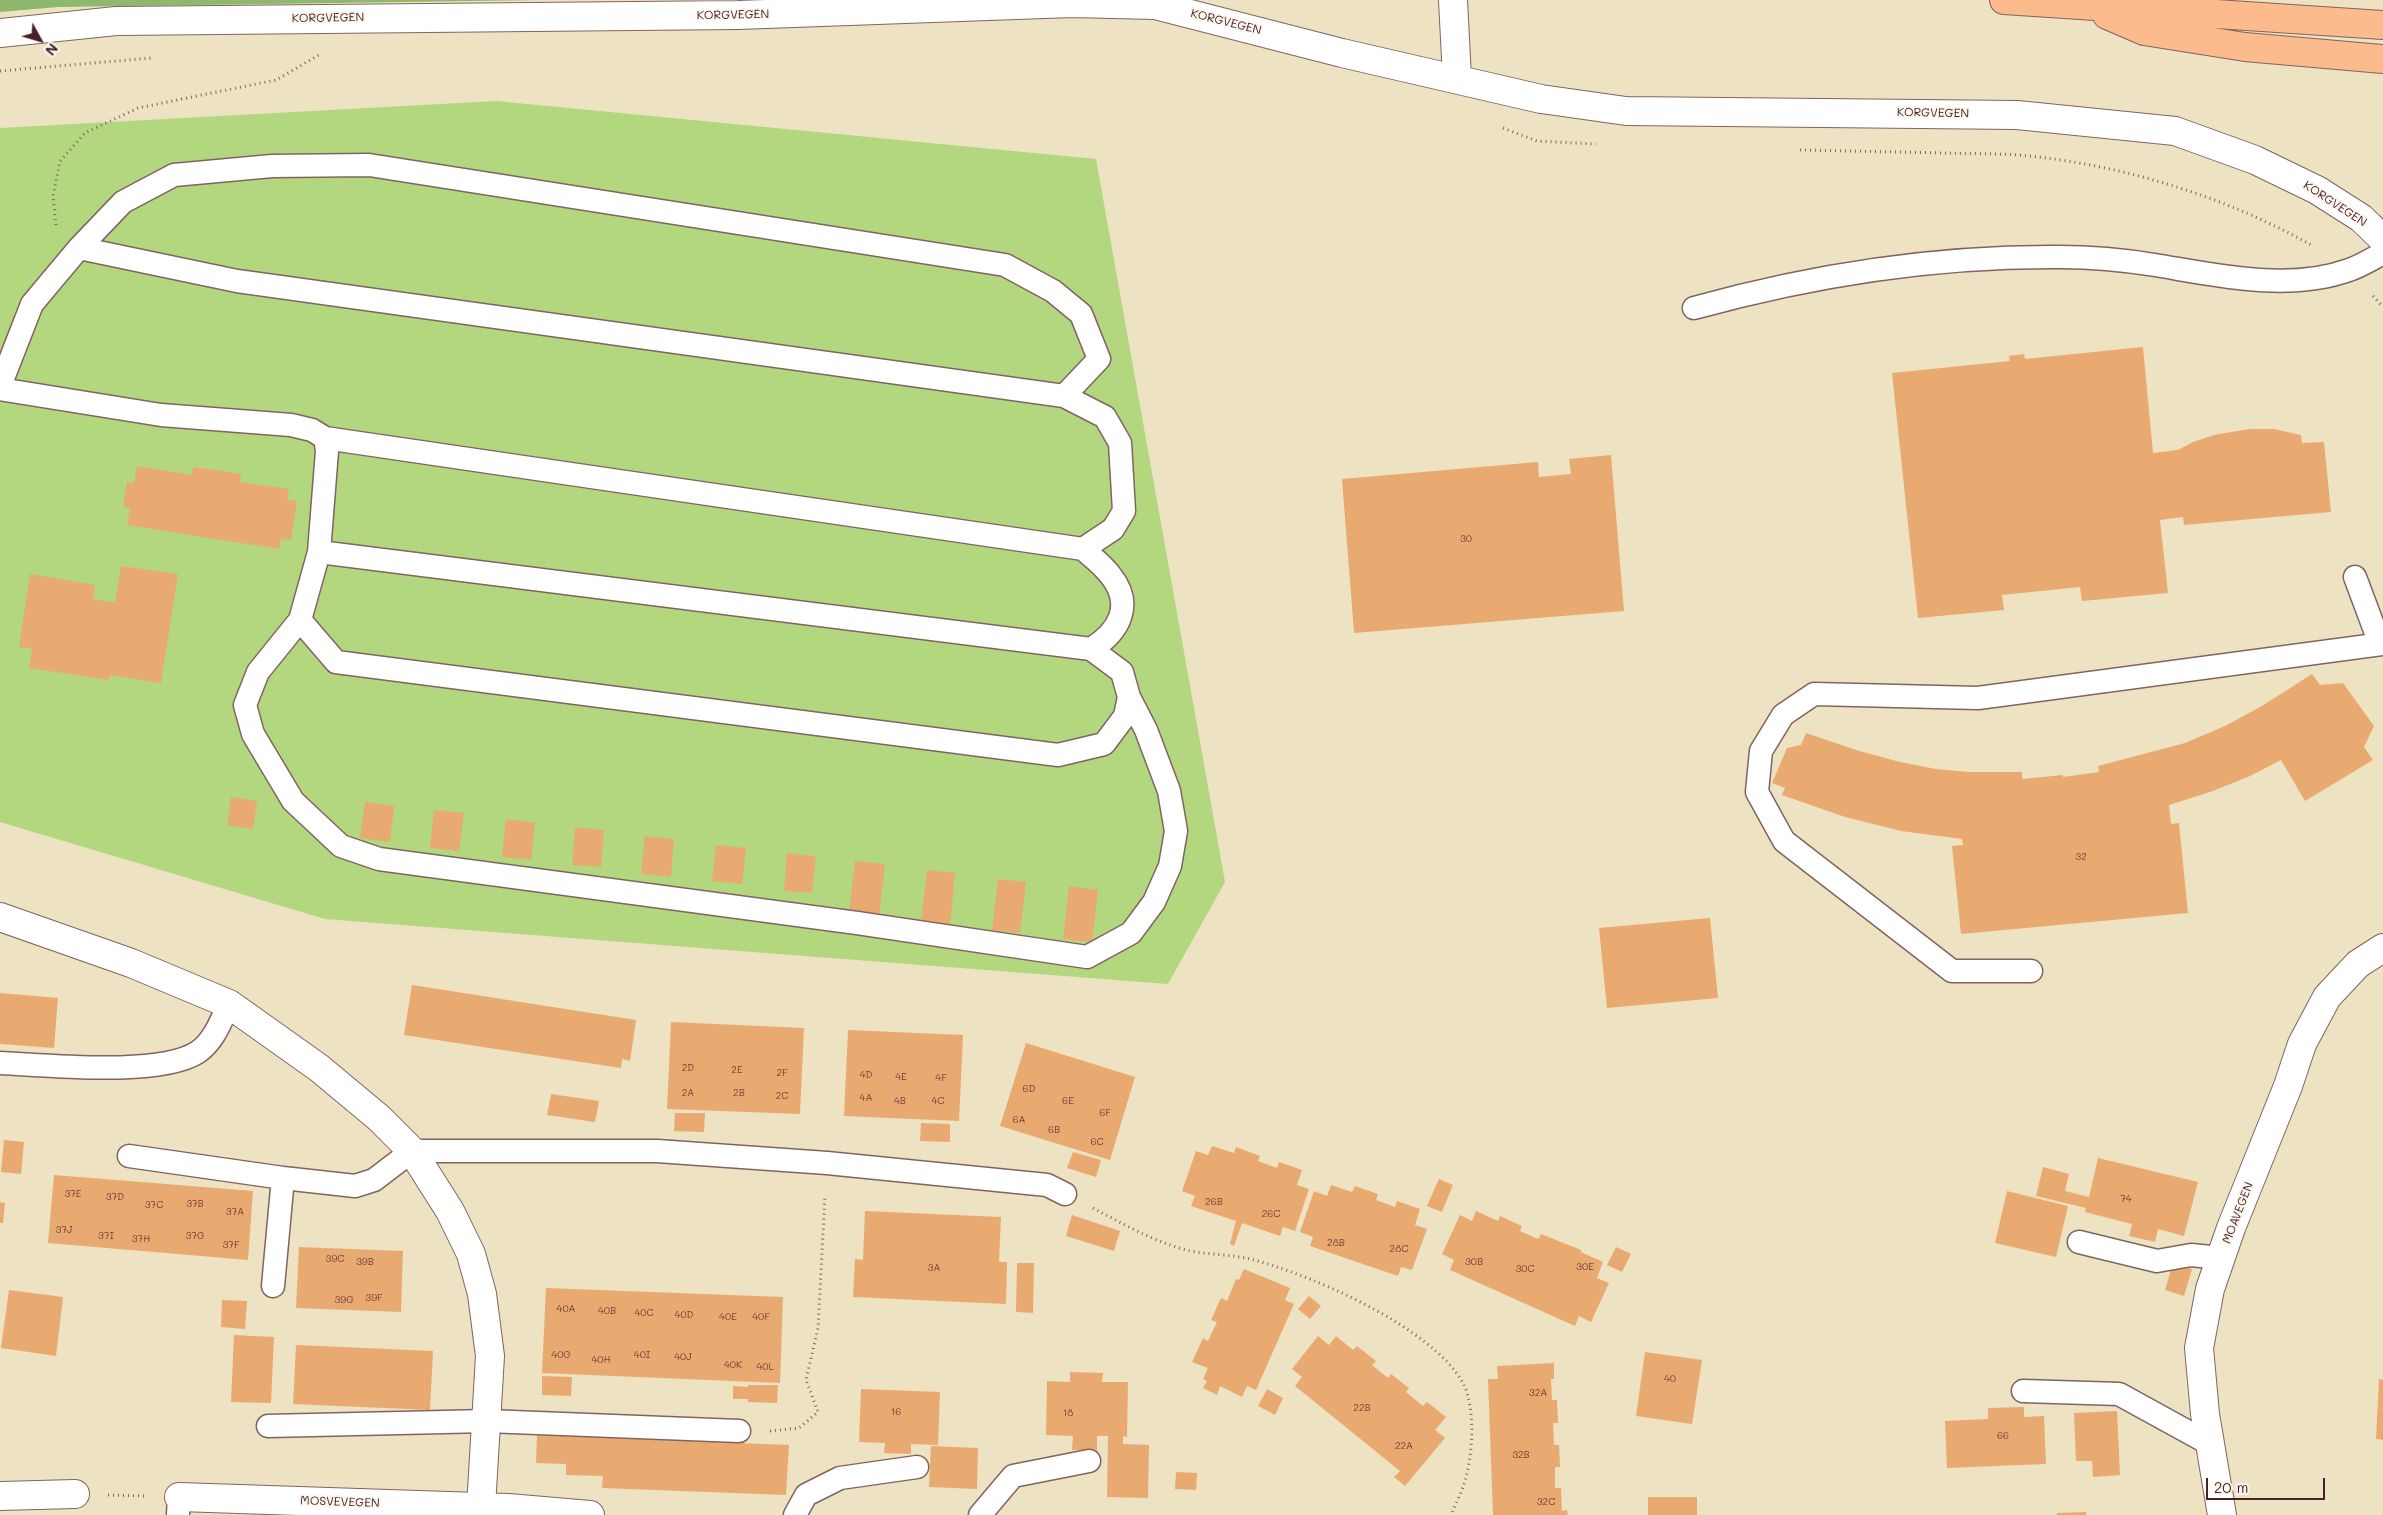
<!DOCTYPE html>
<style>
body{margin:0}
#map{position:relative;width:2383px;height:1515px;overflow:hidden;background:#ede2c2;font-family:Mali,sans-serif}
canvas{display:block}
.north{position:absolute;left:15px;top:15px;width:50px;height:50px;-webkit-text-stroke:4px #fbf7ec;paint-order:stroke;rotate:129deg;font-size:14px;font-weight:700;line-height:20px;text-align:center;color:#4a1f2b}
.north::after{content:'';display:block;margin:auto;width:18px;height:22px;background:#4a1f2b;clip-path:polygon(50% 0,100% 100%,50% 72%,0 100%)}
.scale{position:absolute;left:2206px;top:1478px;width:119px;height:22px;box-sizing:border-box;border:2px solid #4a1f2b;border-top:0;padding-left:6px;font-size:15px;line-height:18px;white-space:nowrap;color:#4a1f2b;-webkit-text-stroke:4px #fbf7ec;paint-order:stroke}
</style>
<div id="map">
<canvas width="2383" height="1515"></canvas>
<div class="north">N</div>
<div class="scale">20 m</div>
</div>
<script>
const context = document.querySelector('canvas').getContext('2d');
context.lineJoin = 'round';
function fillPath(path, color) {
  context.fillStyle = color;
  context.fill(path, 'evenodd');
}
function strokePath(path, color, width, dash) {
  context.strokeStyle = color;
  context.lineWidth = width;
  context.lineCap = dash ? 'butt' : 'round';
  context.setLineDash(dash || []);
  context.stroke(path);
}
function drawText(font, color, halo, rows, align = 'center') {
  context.font = font + ' Mali,sans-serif';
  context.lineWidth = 4;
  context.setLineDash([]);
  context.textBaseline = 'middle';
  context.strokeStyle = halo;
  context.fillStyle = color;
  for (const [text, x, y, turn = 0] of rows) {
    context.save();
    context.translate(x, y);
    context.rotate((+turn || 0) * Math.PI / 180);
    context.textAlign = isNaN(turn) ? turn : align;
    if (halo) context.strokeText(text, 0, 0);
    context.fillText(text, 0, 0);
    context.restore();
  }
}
fillPath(new Path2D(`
 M496,101L1096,159L1225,882L1168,984L325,919L0,822V128Z`), '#b2d77f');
fillPath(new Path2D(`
 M0,0H541L58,7L0,12Z`), '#8db86e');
fillPath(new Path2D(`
 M2143,347L2153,453L2178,450L2193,442L2214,435L2249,429H2274L2301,435L2302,443L2324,442L2331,512L2184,525L2183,517L2160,520L2168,593L2082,601L2080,587L2002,595L2004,610L1918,618L1892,373L2010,361L2009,356L2024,354L2025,359Z
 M1611,455L1624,611L1354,633L1342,479L1538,462L1539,477L1571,474L1569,459Z
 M137,466L192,475L193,467L241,474L240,482L289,489L287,500L297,501L291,540L281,539L279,549L127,525L130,508L123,507L127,482L134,483Z
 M121,566L178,574L161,683L110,675L109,680L29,668L32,648L19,647L30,574L95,585L93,599L115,603Z
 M2312,674L2320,685L2343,683L2374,726L2364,747L2373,760L2305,801L2281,760L2250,776L2213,791L2169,805L2171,824L2179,823L2188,913L1961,934L1952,846L1963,845L1962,839L1901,831L1845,817L1782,795L1785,788L1772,783L1787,748L1801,745L1806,733L1856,750L1900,762L1936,769L1969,772H2022V779L2063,775V777L2099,772L2098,766L2185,743L2225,726L2262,706Z
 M231,797L257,801L253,829L227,825Z
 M365,802L394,806L390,842L360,838Z
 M434,810L464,813L459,851L430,848Z
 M506,819L535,823L531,860L502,857Z
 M575,827L604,830L601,867L572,865Z
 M645,836L674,839L671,877L641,874Z
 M716,845L746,848L742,884L712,881Z
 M787,853L816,856L812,893L784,891Z
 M855,861L885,864L879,917L849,913Z
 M927,870L955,873L950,925L921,922Z
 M998,879L1026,882L1020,933L992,930Z
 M1069,886L1098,890L1092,942L1063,939Z
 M1710,918L1718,998L1607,1008L1599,928Z
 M412,985L636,1020L630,1061L622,1059L621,1068L404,1035Z
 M0,993L58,998L54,1048L0,1044Z
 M671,1022L804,1028L800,1114L667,1109Z
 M848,1030L963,1035L959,1121L844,1116Z
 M1026,1043L1135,1077L1110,1160L1000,1126Z
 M551,1094L599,1101L595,1122L547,1115Z
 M675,1113H705L704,1132L674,1131Z
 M921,1123L950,1124V1142L920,1141Z
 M4,1140L24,1142L21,1174L1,1172Z
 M1212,1146L1234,1153L1236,1147L1260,1156L1258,1161L1277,1168L1279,1162L1302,1170L1297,1185L1309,1189L1295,1231L1283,1227L1280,1236L1242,1223L1234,1246L1230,1244L1236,1221L1191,1206L1195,1196L1182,1191L1196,1151L1208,1155Z
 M1073,1152L1101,1160L1096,1177L1067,1168Z
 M2098,1158L2198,1182L2184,1236L2158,1229L2155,1242L2129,1236L2132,1224L2085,1212L2086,1208L2036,1196L2043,1167L2069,1174L2065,1191L2089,1197Z
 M54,1175L253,1191L248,1260L48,1243Z
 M1439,1179L1453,1185L1442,1212L1427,1206Z
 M1331,1185L1352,1192L1355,1186L1378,1194L1376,1200L1395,1207L1397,1201L1420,1209L1415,1225L1427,1229L1412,1270L1401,1267L1398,1276L1310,1246L1313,1237L1300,1232L1314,1191L1327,1196Z
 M2007,1191L2068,1206L2056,1257L1995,1243Z
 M0,1202L5,1203L3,1223H0Z
 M865,1211L1001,1217L999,1262H1007L1006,1304L853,1297L855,1259L863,1260Z
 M1476,1211L1498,1221L1500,1216L1522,1226L1520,1231L1538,1239L1541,1234L1581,1250V1252L1603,1262L1597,1278L1609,1283L1591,1322L1579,1316L1575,1326L1450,1270L1454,1260L1442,1254L1460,1215L1472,1221Z
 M1072,1215L1120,1231L1114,1251L1066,1236Z
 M299,1247L403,1251L401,1312L296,1308Z
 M1616,1247L1631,1254L1622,1272L1607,1265Z
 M1017,1263H1034L1033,1313L1016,1312Z
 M2173,1263L2192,1269L2184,1296L2165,1290Z
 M1244,1269L1290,1288L1285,1300L1294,1304L1256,1390L1247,1386L1242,1397L1220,1386L1217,1395L1203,1388L1207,1381L1203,1379L1208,1368L1192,1362L1203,1338L1208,1341L1217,1322L1211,1320L1221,1298L1227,1301L1236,1279L1239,1280Z
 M546,1288L783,1297L780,1383L542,1373Z
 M9,1290L63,1297L56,1356L1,1348Z
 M1309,1296L1321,1306L1310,1319L1298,1309Z
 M222,1300L247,1301L245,1329L221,1327Z
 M234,1335L274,1337L271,1403L231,1402Z
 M1318,1336L1329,1345L1336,1336L1353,1350L1357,1346L1376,1361L1372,1365L1388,1378L1391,1374L1409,1388L1406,1392L1423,1406L1427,1402L1446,1417L1435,1430L1445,1438L1405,1486L1394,1477L1400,1471L1295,1386L1302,1377L1292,1369Z
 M296,1345L433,1351L430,1410L293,1404Z
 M1645,1352L1702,1360L1692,1424L1636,1416Z
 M1554,1363V1379H1551L1552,1400H1557L1558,1423H1553L1554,1445H1559L1560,1467H1555V1488H1561L1562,1511L1567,1510L1568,1515H1493L1488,1379H1498L1497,1366Z
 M1070,1372L1103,1373L1102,1382H1128L1127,1437L1123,1436V1444L1149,1445L1148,1498L1107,1497L1108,1436H1097V1451L1072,1450L1073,1436L1046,1435L1047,1381L1070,1382Z
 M542,1376L572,1377L571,1396L542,1395Z
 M2379,1379L2383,1380V1440L2376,1439Z
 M748,1385H778L777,1403L748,1402V1399H733V1386L748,1387Z
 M861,1389L940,1392L938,1445L911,1444V1454L884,1453L885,1443L859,1442Z
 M1267,1389L1283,1398L1275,1415L1258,1406Z
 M2024,1407V1417L2044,1416L2046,1464L1947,1468L1945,1421L1988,1419V1408Z
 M2117,1411L2120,1475L2093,1477L2092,1461H2076L2074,1413Z
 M537,1435L789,1445L786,1495L602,1488L603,1476L566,1475V1464L536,1463Z
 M931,1446L978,1448L977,1489L929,1487Z
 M1176,1472L1197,1473L1196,1490L1175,1489Z
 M1648,1497H1697V1515H1648Z
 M2086,1512V1515H2057V1513Z`), '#e9aa71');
const service = new Path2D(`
 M79,248L123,202L174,175L272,166L369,165L1005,265L1053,291L1081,314L1099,359L1064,396L1105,417L1120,443L1124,511L1113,529L1083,549C1092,557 1104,566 1111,576C1134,605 1119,632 1091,649L1122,672L1129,697L1125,716L1104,744L1058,755L336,662L300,620
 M1694,308C1813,275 1936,256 2060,257C2091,257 2124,260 2155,265C2216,275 2288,292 2349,270C2361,266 2372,259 2383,253
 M0,386L32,304L79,248L237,281L1064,396
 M0,389L161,415L291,425L312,430L325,438L327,451L319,552L300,620L258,672L245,705L253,734L293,801L341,846L379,859L857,923L1087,957L1131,933L1154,902L1170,866L1176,831L1169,791L1146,730L1129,697
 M325,438L1083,549
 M319,552L1091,649
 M2355,577L2380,644
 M2031,971H1952L1784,841L1757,792L1761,751L1783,715L1814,694L1978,698L2383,644
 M0,1063C47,1065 160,1077 198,1052C214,1041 221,1021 229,1004
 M129,1156L283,1178L355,1186L374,1180L412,1151H657L827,1163L1047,1185L1065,1194
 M2079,1242L2157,1261L2191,1255L2221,1258
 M273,1286L283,1178
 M2023,1391L2119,1394L2210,1444
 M268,1426L487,1421L739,1431
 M178,1515L179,1497
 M795,1515L806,1495L840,1478L917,1467
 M980,1515L1013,1476L1089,1461`);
const minor = new Path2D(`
 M1453,0L1457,78
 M0,33L116,21L738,15L1072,3L1155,5L1342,53L1541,99L1626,111L2017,115L2175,131L2255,160L2317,190L2361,218L2383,239
 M0,917L131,963L229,1004L319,1068L379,1118L412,1151L450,1211L471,1254L482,1294L490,1356L481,1507
 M0,1496L75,1494
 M179,1497L508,1508L590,1515
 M2222,1515L2205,1414L2199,1348L2210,1289L2231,1228L2288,1086L2302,1044L2327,997L2358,964L2383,948`);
const trunk = new Path2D(`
 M2004,0L2383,25
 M2107,15L2144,31L2245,47L2383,59`);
strokePath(service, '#836360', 25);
strokePath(minor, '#836360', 30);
strokePath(trunk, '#836360', 30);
strokePath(new Path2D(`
 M0,71L151,58
 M1503,128L1537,141L1596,144
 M1800,150C1848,151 1896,152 1944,153C1975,154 2007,153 2038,157C2133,168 2230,199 2313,246
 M56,225L53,196L60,161L85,133L138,108L276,80L319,55
 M2373,296L2383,307
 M1093,1208C1123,1224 1153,1241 1186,1250C1207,1255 1229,1254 1250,1259C1310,1274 1432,1327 1463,1383C1476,1408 1473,1457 1464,1484C1461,1494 1455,1505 1451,1515
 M770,1431L799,1428L818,1412L806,1380L818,1328L825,1196
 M108,1495L147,1496`), '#836360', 3, [1, 4]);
strokePath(service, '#fff', 22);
strokePath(minor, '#fff', 28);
strokePath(trunk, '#fbbb8c', 28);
drawText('10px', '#72423c', null, [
 ["30",1466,539],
 ["32",2081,857],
 ["2D",688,1068],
 ["2E",737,1070],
 ["2F",782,1073],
 ["4D",866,1075],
 ["4E",901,1077],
 ["4F",941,1078],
 ["6D",1029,1089],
 ["2A",688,1093],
 ["2B",739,1093],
 ["2C",782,1096],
 ["4A",866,1098],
 ["4B",900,1101],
 ["4C",938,1101],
 ["6E",1068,1101],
 ["6F",1105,1113],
 ["6A",1019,1120],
 ["6B",1054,1130],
 ["6C",1097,1142],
 ["37E",73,1194],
 ["37D",115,1197],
 ["74",2126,1199],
 ["26B",1214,1202],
 ["37B",195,1204],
 ["37C",154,1205],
 ["37A",235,1212],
 ["26C",1271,1214],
 ["37J",64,1230],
 ["37I",106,1236],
 ["37G",195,1236],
 ["37H",141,1239],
 ["28B",1336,1243],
 ["37F",231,1245],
 ["28C",1399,1249],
 ["39C",335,1259],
 ["39B",365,1262],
 ["30B",1474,1262],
 ["30E",1585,1267],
 ["3A",934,1268],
 ["30C",1525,1269],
 ["39F",374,1298],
 ["39G",344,1300],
 ["40A",566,1309],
 ["40B",607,1311],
 ["40C",644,1313],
 ["40D",684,1315],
 ["40E",728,1317],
 ["40F",761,1317],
 ["40G",561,1355],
 ["40I",642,1355],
 ["40J",683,1357],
 ["40H",601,1360],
 ["40K",733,1365],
 ["40L",765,1367],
 ["40",1670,1379],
 ["32A",1538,1393],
 ["22B",1362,1408],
 ["16",896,1412],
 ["18",1068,1413],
 ["66",2003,1436],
 ["22A",1404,1446],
 ["32B",1521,1455],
 ["32C",1546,1502]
]);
drawText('12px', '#4a1f2b', '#fbf7ec', [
 ["KORGVEGEN",733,15,-1],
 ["KORGVEGEN",328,18,-1],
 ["KORGVEGEN",1226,22,14],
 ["KORGVEGEN",1933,113,1],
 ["KORGVEGEN",2335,204,33],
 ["MOAVEGEN",2238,1213,-69],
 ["MOSVEVEGEN",340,1502,2]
]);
</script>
